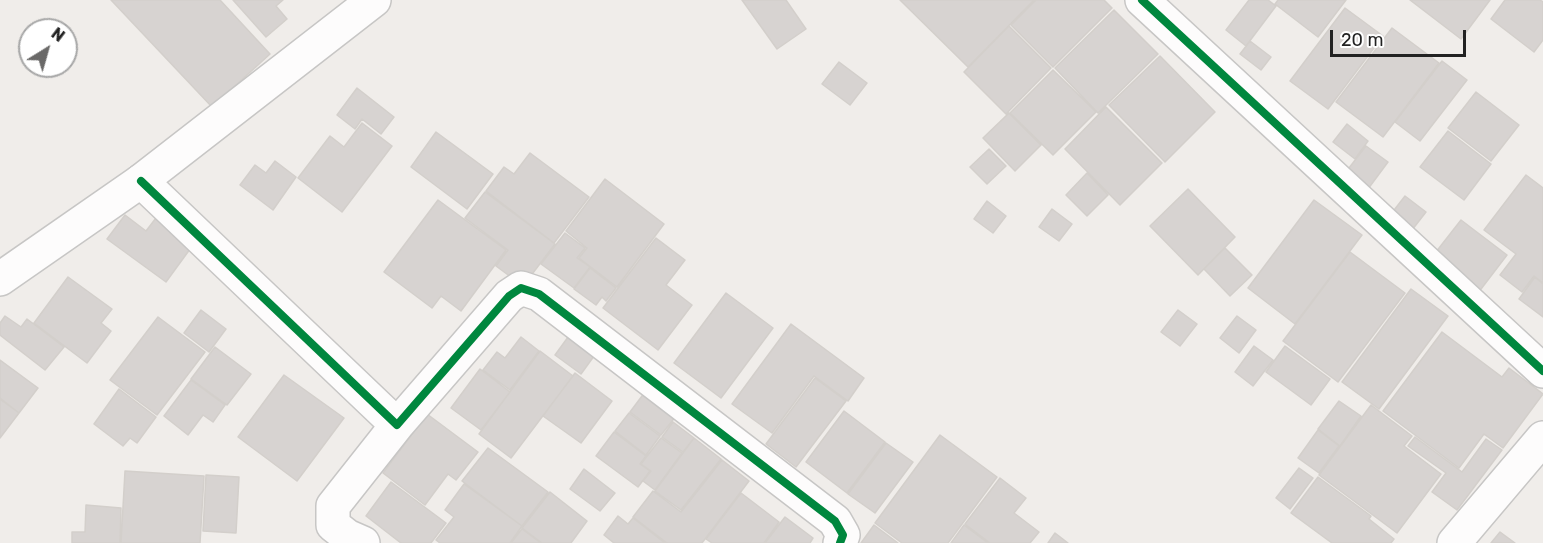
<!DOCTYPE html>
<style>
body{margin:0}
#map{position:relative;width:1543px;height:543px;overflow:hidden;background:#f0edea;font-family:Rubik,sans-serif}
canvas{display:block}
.north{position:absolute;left:18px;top:18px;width:60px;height:60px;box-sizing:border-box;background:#fff;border:2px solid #a7a7a7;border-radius:50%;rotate:37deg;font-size:16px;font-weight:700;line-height:24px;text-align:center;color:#222}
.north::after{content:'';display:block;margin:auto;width:21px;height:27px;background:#6a6968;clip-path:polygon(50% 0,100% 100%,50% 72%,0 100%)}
.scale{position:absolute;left:1330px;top:30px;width:136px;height:27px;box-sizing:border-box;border:3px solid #222;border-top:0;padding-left:8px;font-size:18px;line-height:21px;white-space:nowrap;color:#222;-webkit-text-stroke:4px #fff;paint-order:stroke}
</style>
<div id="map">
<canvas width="1543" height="543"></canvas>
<div class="north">N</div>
<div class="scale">20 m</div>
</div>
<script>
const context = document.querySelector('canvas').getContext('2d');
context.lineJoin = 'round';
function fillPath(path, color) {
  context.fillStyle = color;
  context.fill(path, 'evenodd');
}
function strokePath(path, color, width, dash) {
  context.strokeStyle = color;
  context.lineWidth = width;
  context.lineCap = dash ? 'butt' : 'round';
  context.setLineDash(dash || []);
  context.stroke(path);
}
const building = new Path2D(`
 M111,0H220L270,54L212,107Z
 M233,0H283L276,6L287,19L266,37Z
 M742,0H786L806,29L777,49Z
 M900,0H1034L968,67Z
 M1036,0H1104L1112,8L1053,67L1011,25Z
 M1249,0H1268L1276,6L1246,46L1226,30Z
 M1278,0H1346L1318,37L1275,4Z
 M1410,0H1490L1461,39Z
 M1505,0H1540L1543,2V40L1534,52L1491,19Z
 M1345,8L1383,36L1328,109L1290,81Z
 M1114,10L1158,54L1098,113L1055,68Z
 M1009,26L1051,68L1006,114L964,72Z
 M1392,28L1439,63L1383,137L1336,102Z
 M1250,41L1271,57L1261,70L1240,54Z
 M1160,56L1215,112L1165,162L1109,105Z
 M1442,61L1467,80L1420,141L1395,122Z
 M839,62L867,83L850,105L822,84Z
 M1053,70L1096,112L1053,155L1010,113Z
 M357,88L394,117L381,134L362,119L355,129L337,115Z
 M1476,92L1519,125L1491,161L1448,128Z
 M1106,107L1162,163L1120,205L1065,149Z
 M1009,113L1041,145L1015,171L983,138Z
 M362,123L392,146L342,212L298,178L330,136L344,147Z
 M1347,124L1368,141L1355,159L1333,142Z
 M1448,131L1491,164L1464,200L1420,167Z
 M436,132L493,174L467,209L411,167Z
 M1366,146L1388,162L1365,193L1342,177Z
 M989,149L1006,166L987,184L970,167Z
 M530,153L589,197L554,243L486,191L504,167L514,174Z
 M275,161L296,177L273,210L240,185L255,165L266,173Z
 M1087,173L1108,195L1087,216L1066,195Z
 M1526,175L1543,188V283L1534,276L1522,292L1500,275L1516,254L1484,230Z
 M605,179L664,224L617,287L579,258L587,248L566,231Z
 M1188,189L1235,237L1198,275L1150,226Z
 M485,192L555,244L523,286L496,266L508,250L465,218Z
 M1405,196L1426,212L1412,230L1391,214Z
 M438,200L506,250L461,311L441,296L432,308L384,272Z
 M1314,200L1362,235L1295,324L1248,288Z
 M987,201L1006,216L993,233L974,219Z
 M1052,209L1072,224L1059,241L1039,227Z
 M125,215L146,231L156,218L193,245L166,282L107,239Z
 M1461,220L1507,255L1478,293L1432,257Z
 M565,233L585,248L577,258L590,267L574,288L541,264Z
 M656,238L685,260L666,285L692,305L658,350L603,308Z
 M1225,248L1252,275L1230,296L1204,269Z
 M1350,252L1405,293L1338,382L1283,341Z
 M590,268L616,288L606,301L602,297L596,305L574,289Z
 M68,277L112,309L101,323L111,331L87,363L34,323Z
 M1535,277L1543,284V317L1519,299Z
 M1411,289L1448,316L1379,409L1342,382Z
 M726,293L773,328L721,398L674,363Z
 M201,310L226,329L209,352L184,333Z
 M1178,310L1197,324L1180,346L1161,332Z
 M5,316L21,327L27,319L64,347L45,370L0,335V323Z
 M1237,316L1256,330L1239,353L1220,338Z
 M158,317L205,352L157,415L110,380Z
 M791,324L864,378L848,401L814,376L772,433L732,404Z
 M1442,332L1502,377L1509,368L1543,394L1503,448L1484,434L1459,468L1383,411Z
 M571,333L597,352L581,374L555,355Z
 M521,337L539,351L510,390L483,370L497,352L505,358Z
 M1254,346L1273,360L1253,386L1235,372Z
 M1285,346L1330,379L1311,405L1266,372Z
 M215,347L251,374L227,405L191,379Z
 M540,351L573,376L511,458L479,434Z
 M0,360L38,388L19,413L0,398Z
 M480,369L510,392L481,430L451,408Z
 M575,373L612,401L581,443L543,416Z
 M284,375L344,418L297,481L238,437Z
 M815,378L846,401L796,467L766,444Z
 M191,380L225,405L213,422L203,415L188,435L164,416Z
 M119,389L156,417L137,443L130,438L123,446L94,424Z
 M645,392L676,416L661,435L630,412Z
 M0,399L19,413L0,438Z
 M1339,401L1361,416L1340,446L1318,429Z
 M1371,405L1412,436L1404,446L1441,474L1397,533L1319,475Z
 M844,411L885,442L847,493L806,462Z
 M629,413L660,436L646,455L615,431Z
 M427,414L478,452L456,480L448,474L425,505L383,473Z
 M673,422L694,438L683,452L662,437Z
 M1318,430L1339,446L1319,473L1298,458Z
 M614,432L646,456L640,464L650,471L638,487L596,456Z
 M940,435L997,477L948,543H902L875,523Z
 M1415,437L1462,472L1486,439L1502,450L1457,510L1432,492L1446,473L1408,446Z
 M661,438L682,453L655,490L643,481L651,471L641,464Z
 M694,438L721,459L681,510L655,491Z
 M886,443L913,462L875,513L848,494Z
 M488,448L548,492L522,526L462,481Z
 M722,460L749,481L702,543H667L633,517L653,491L681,512Z
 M1299,468L1313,478L1290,509L1276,498Z
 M584,469L615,493L600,511L570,489Z
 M125,471L204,476L200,543H121Z
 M206,475L239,477L236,533L203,531Z
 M1318,477L1371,516L1369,519L1394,539L1391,543H1332L1291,513Z
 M1000,478L1026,498L1014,513L1039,532L1030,543H990L965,524Z
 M391,482L446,523L431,543H401L366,516Z
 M464,484L522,526L510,543H440L436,540L454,517L445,510Z
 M550,492L587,521L571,543H542L522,528Z
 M741,493L779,522L764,543H712L706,539Z
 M86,505L121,508L120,543H72V532H85Z
 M618,516L628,524L633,518L665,543H614L604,535Z
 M785,517L813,538L810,543H765Z
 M874,525L898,543H861Z
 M964,525L988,543H951Z
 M522,529L541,543H511Z
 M1500,532L1515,543H1491Z
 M1055,533L1068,543H1048Z`);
fillPath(building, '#d7d3d1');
strokePath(building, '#d3cfcb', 1.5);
const minor = new Path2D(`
 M141,181L397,425L509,296L521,288L539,294L835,521L843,535L840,543
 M363,543L347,536L333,525V506L397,425
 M1454,543L1543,438`);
const tertiary = new Path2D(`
 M1142,0L1543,371
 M0,279L141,181L374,0`);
strokePath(minor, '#c7c6c5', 36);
strokePath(tertiary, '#c7c6c5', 36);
strokePath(minor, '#fdfcfc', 33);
strokePath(tertiary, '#fdfcfc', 33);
strokePath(new Path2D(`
 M1142,0L1543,371
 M141,181L397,425L509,296L521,288L539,294L835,521L843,535L840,543`), '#00873e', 8);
</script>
